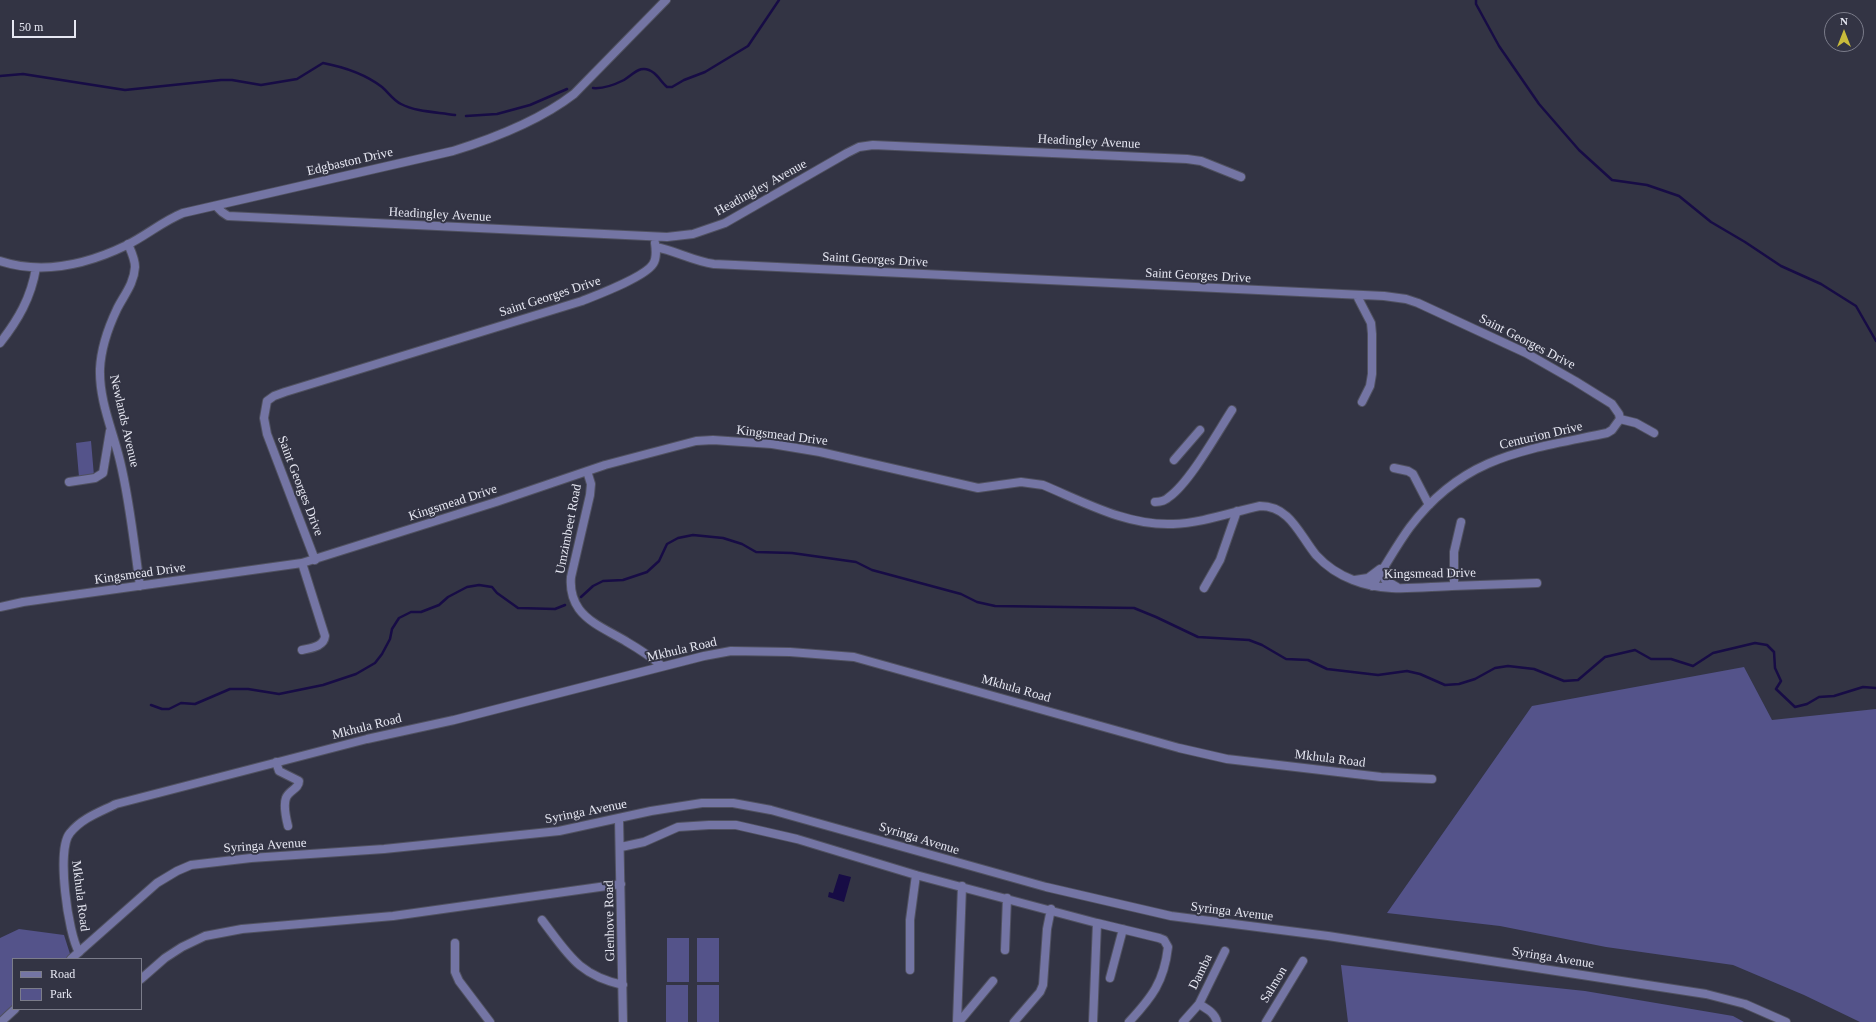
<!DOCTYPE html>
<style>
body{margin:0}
#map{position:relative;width:1876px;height:1022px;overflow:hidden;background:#333444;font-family:"Times New Roman",serif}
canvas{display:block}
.legend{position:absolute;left:12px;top:958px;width:130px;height:52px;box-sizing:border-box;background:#333444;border:1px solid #7b7c8a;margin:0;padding:5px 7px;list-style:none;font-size:12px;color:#e6e7f2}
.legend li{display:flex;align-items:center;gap:8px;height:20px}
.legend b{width:20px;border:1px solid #7b7c8a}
.north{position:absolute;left:1824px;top:12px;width:40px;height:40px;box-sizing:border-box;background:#333444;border:1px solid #7b7c8a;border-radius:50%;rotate:0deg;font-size:11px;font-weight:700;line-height:16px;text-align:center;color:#e6e7f2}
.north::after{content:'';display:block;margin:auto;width:14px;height:18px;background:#c9bb3b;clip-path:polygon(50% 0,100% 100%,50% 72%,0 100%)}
.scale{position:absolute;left:12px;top:20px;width:64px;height:18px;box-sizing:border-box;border:2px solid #e6e7f2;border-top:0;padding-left:5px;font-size:12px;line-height:14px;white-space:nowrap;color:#e6e7f2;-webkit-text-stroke:3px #333444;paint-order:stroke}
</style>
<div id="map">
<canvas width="1876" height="1022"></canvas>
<ul class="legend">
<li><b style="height:5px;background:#7475a4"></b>Road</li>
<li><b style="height:11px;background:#54538a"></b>Park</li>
</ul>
<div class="north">N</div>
<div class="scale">50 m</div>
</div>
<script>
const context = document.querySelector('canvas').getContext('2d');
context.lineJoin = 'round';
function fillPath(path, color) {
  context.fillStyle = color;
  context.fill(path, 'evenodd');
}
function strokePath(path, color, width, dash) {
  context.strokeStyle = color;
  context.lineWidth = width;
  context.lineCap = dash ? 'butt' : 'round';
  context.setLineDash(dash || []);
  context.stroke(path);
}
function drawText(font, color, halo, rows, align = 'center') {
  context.font = font + ' "Times New Roman",serif';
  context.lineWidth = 4;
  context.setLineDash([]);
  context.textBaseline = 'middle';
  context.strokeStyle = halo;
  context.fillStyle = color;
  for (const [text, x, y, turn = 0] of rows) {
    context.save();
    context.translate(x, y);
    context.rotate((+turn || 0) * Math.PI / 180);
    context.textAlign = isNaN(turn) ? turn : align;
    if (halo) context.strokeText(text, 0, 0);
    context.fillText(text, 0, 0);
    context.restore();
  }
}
fillPath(new Path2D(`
 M91,441L94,476L79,477L76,443Z
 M1744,667L1772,720L1876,709V1022H1860L1804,995L1733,965L1606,947L1500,926L1387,913L1532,706Z
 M19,929L64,935L71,957L68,959H13V1009L0,1021V938Z
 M667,938H689V982H667Z
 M697,938H719V982H697Z
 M1341,965L1585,991L1733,1016L1744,1022H1348Z
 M666,985H688V1022H666Z
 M697,985H719V1022H697Z`), '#54538a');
fillPath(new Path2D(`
 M839,874L851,877L844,902L828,897L829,892L833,893Z`), '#170c45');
strokePath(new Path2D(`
 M1476,0V4L1499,46L1539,104L1579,150L1612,180L1647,185L1679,196L1711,222L1745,242L1781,266L1821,284L1856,306L1876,341
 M0,76L23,74L125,90L221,80H232L261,85L297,79L323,63C344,67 365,74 382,87C389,93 393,100 401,104C416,112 438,112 455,115
 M593,88C604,89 614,85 624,80C634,74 641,63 654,73C659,77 662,83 667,87H672L684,80L705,72L748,46L779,0
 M466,116L497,114L530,105L567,89
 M581,597L593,586L603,581L623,580L647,572L659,561L667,544L678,538L693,535L723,538L742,544L756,552L792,553L856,562L872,570L961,594L977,602L995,606L1134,608L1156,617L1198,637L1249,640L1262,645L1286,659L1308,660L1327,669L1378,675L1407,671L1420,674L1445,685L1459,684L1475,679L1495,668L1508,666L1534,669L1564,681L1578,680L1605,657L1635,650L1651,659H1671L1693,666L1713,653L1755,643L1767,645L1774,652L1775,668L1781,681L1776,689L1795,707L1807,704L1819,697L1834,696L1863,687L1876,688
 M151,705L162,709H169L181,703L195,704L230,689H248L279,694L323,685L356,674L375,663L382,654L390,639L392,629L399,618L411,612H421L439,605L448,597L467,587L479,585L492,587L497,593L518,608L555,609L565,605`), '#170c45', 2.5);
const minor = new Path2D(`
 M216,206L222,212L228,216L667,237L693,234L725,223L847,153L859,147L873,145L1187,159L1201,161L1241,177
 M128,244C131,251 135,259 135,267C134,284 124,295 117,309C108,328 101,347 100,369C99,401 113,431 120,461C130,502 134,544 140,586
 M656,247C676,251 693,261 714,264L1384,296L1406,299L1418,303L1526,353L1575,381L1612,404L1619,414L1620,419
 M0,261C43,275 88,264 127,245C147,235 163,221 183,213L453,151C495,138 539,121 574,94L666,0
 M1357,296L1371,323L1372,334V374L1370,386L1362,402
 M0,343C18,320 31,298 36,268
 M1620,419L1636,423L1654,433
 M1174,460L1200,430
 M1394,468L1408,471L1413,474L1429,505
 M587,471L591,484L590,495L571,577C570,588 572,599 579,609C590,624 611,632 627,642C639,649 651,657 662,666
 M69,482L95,478L103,473L110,431
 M1155,502C1160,502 1165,501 1169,497C1190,482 1217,433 1232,410
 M315,560L267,434L264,418L267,401L274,396L285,392L582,301C597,295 645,277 653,264C657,258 656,250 655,243
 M1385,568V580L1397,587
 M1355,580L1368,578L1380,569
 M1372,586C1385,567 1396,546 1410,527C1464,455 1526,450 1607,433L1612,430L1620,419
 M1454,586V552L1461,522
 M1204,588L1220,560L1237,511
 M0,607L23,602L302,563L496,502L605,465L696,441L713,440L772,444L820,452L978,488L1021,482L1043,485C1084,502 1127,526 1173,524C1202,523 1232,512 1260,506C1290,506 1299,534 1316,555C1326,566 1340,575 1353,580C1385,593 1419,587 1452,586C1481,585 1509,584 1537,583
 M302,650C310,648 324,647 325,636L302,563
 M276,762L279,771L299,781C299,789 289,790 286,798C283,806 286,818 288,826
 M619,819L623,1022
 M621,847L644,842L678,827L709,825H736L797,839L916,875L1097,923
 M542,920C568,954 578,975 623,985
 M455,943V972L459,981L490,1022
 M1005,950L1007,898
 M79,952C68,934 56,849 70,833C82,818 100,812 116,804L367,739L454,720L704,656L731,651L790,652L854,657L1179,748L1227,759L1381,777L1432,779
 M910,970V920L916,875
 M1110,978L1123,929
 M141,979L165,958L182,947L205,936L242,929L393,916L621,884
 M1199,1004L1225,951
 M957,1022L962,886
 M959,1022L993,981
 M1014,1022L1040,992L1043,985L1047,929L1051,909
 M1093,1022L1097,923L1159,938L1164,940L1168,947C1164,982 1152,997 1129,1022
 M1183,1022L1199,1004C1207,1009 1215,1013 1217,1022
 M1266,1022L1303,961`);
const tertiary = new Path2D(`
 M71,959L157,883L177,871L191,865L251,858L384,849L559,831L651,811L702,803H733L771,810L1046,887L1171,916L1328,936L1706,994L1745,1004L1786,1022
 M1,1022L15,1009`);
strokePath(minor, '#505160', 10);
strokePath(tertiary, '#505160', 10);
strokePath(minor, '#7475a4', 8);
strokePath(tertiary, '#7475a4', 8);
drawText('13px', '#e6e7f2', '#333444', [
 ["Headingley Avenue",1089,142,3],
 ["Edgbaston Drive",350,162,-13],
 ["Headingley Avenue",761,188,-29],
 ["Headingley Avenue",440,215,3],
 ["Saint Georges Drive",875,260,3],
 ["Saint Georges Drive",1198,276,3],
 ["Saint Georges Drive",550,297,-18],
 ["Saint Georges Drive",1527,342,27],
 ["Newlands Avenue",124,421,77],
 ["Kingsmead Drive",782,436,7],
 ["Centurion Drive",1541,436,-13],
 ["Saint Georges Drive",300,486,69],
 ["Kingsmead Drive",453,503,-18],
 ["Umzimbeet Road",569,529,-79],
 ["Kingsmead Drive",140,574,-8],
 ["Kingsmead Drive",1430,574,-1],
 ["Mkhula Road",682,650,-13],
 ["Mkhula Road",1016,689,16],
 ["Mkhula Road",367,727,-14],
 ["Mkhula Road",1330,759,7],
 ["Syringa Avenue",586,812,-11],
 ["Syringa Avenue",919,839,17],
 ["Syringa Avenue",265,846,-4],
 ["Mkhula Road",80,896,83],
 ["Syringa Avenue",1232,912,7],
 ["Glenhove Road",610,921,-91],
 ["Syringa Avenue",1553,958,9],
 ["Damba",1201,972,-64],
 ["Salmon",1274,985,-59]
]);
</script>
